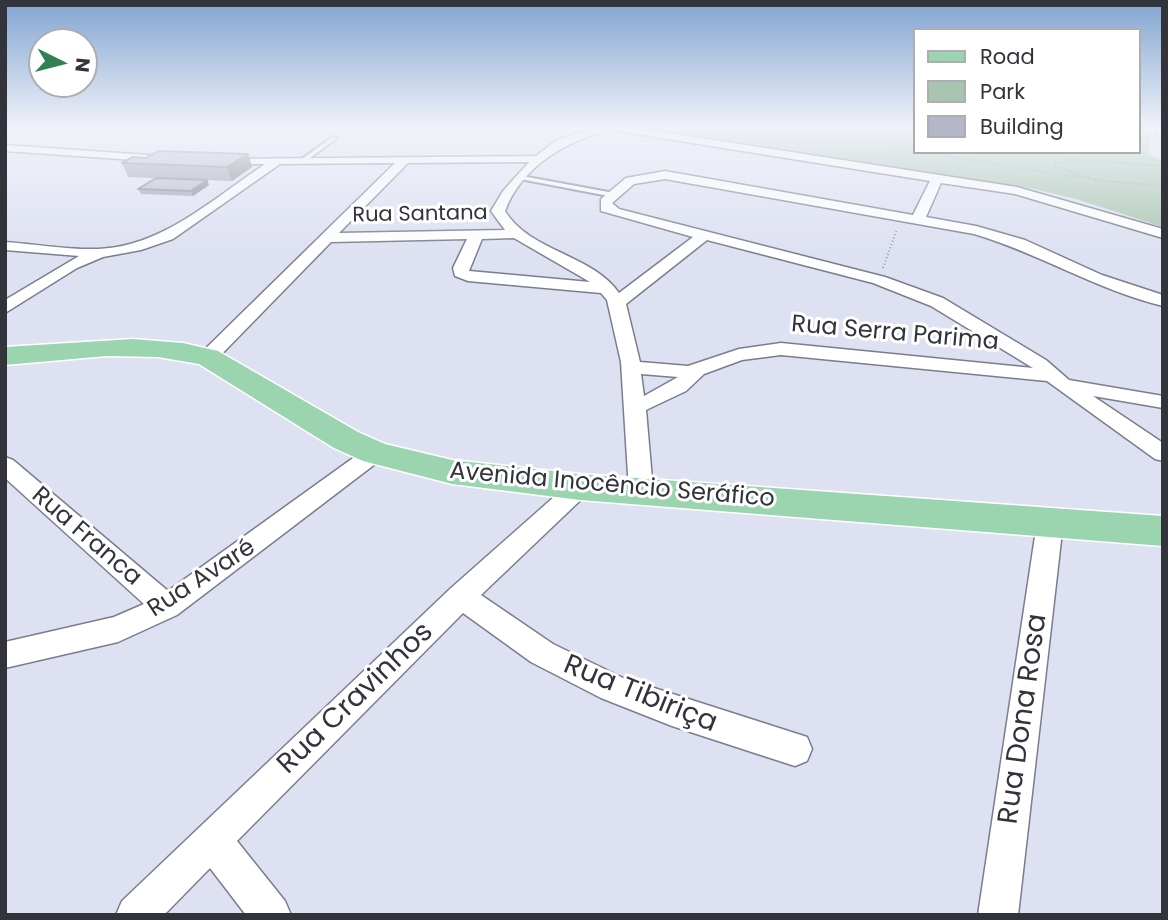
<!DOCTYPE html>
<meta charset="utf-8">
<style>
body{margin:0}
#map{position:relative;width:1168px;height:920px;overflow:hidden;background:#dee1f2;font-family:Poppins,sans-serif}
canvas{display:block}
.frame{position:absolute;inset:0;border:7px solid #33343b;pointer-events:none}
.legend{position:absolute;left:913px;top:28px;width:228px;height:126px;box-sizing:border-box;background:#fff;border:2px solid #adaeb1;margin:0;padding:9px 12px;list-style:none;font-size:21px;color:#33343b}
.legend li{display:flex;align-items:center;gap:14px;height:35px}
.legend b{width:35px;border:2px solid #adaeb1}
.north{position:absolute;left:28px;top:28px;width:70px;height:70px;box-sizing:border-box;background:#fff;border:2px solid #adaeb1;border-radius:50%;rotate:96deg;font-size:19px;font-weight:700;line-height:28px;text-align:center;color:#33343b}
.north::after{content:'';display:block;margin:auto;width:24px;height:32px;background:#328152;clip-path:polygon(50% 0,100% 100%,50% 72%,0 100%)}
</style>
<div id="map">
<canvas width="1168" height="920"></canvas>
<div class="frame"></div>
<ul class="legend">
<li><b style="height:9px;background:#9bd5b0"></b>Road</li>
<li><b style="height:19px;background:#a8c5b0"></b>Park</li>
<li><b style="height:19px;background:#b4b7c7"></b>Building</li>
</ul>
<div class="north">N</div>
</div>
<script>
const context = document.querySelector('canvas').getContext('2d');
context.lineJoin = 'round';
function fillPath(path, color) {
  context.fillStyle = color;
  context.fill(path, 'evenodd');
}
function strokePath(path, color, width, dash) {
  context.strokeStyle = color;
  context.lineWidth = width;
  context.lineCap = dash ? 'butt' : 'round';
  context.setLineDash(dash || []);
  context.stroke(path);
}
function drawText(font, color, halo, rows, align = 'center') {
  context.font = font + ' Poppins,sans-serif';
  context.lineWidth = 6;
  context.setLineDash([]);
  context.textBaseline = 'middle';
  context.strokeStyle = halo;
  context.fillStyle = color;
  for (const [text, x, y, turn = 0] of rows) {
    context.save();
    context.translate(x, y);
    context.rotate((+turn || 0) * Math.PI / 180);
    context.textAlign = isNaN(turn) ? turn : align;
    if (halo) context.strokeText(text, 0, 0);
    context.fillText(text, 0, 0);
    context.restore();
  }
}
fillPath(new Path2D(`
 M632,127H914V152H1138V127H1150L1152,136L1148,154L1163,161V227L1076,199L1034,189Z`), '#a8c5b0');
const lane = new Path2D(`
 M333,137L337,138L303,163H299V161Z
 M522,176L614,193L617,195L614,197L520,179V177Z`);
const street = new Path2D(`
 M597,127H630L1017,187L1163,229V238L1015,194L941,183L926,217L976,226L1025,240L1102,275L1163,295V306C1097,290 1039,253 974,234L665,179L634,184L612,203L619,209L885,277L943,298L1046,360L1069,380L1163,396V408L1093,396L1163,443V461L1155,459L1047,381L781,355L742,360L704,374L686,391L646,410L653,491L649,497L641,499L633,497L629,491L621,362L607,300L601,293L468,281L455,276L453,268L467,239L331,242L215,361H201L199,357L201,353L395,163L280,164L173,239L141,250L103,257L77,268L5,313V300L79,256L5,250V242C35,244 68,250 98,249C162,247 214,198 265,164H221L217,163V159L536,156L557,140ZM610,130H611L930,181L913,215L665,171L626,178L601,199V211L693,237L619,293C592,254 530,252 505,211C522,166 566,141 610,130ZM529,162L503,191L491,211L505,230L339,233L408,163ZM514,238L590,282L469,271L482,239ZM707,240L873,283L931,306L1033,368L781,343L739,349L688,366L640,362L626,304ZM641,374L678,377L644,396Z
 M1157,127H1163V138L1158,135Z
 M5,145L163,156L169,159L163,162L5,151Z
 M375,446L383,448L386,453L383,458L177,615L118,642L5,668V642L114,617L144,604L5,478V457L13,460L168,591L367,448Z
 M580,479L588,481L592,487L588,493L481,595L553,644L623,678L807,737L812,749L807,761L795,766L764,756L672,726L601,698L531,662L463,613L237,841L285,901L291,915H246L210,868L164,915H116L122,901L451,588L572,481Z
 M1050,514L1059,516L1063,523L1018,915H978L1037,523L1041,516Z`);
const primary = new Path2D(`
 M133,339L183,343L218,351L358,432L385,444L452,460L580,474L1163,516V546L580,500L452,484L363,461L334,448L199,364L158,357L107,356L5,365V347Z`);
strokePath(lane, '#7a7d8c', 4);
strokePath(street, '#7a7d8c', 3);
strokePath(primary, '#fff', 3);
strokePath(new Path2D(`
 M832,127L914,150
 M923,152L1082,178
 M1163,166L1069,159L1054,165L1094,180L1163,186
 M883,268L897,229`), '#91939f', 2, [1, 2.5]);
fillPath(lane, '#fff');
fillPath(street, '#fff');
fillPath(primary, '#9bd5b0');
fillPath(new Path2D(`
 M248,154L252,167L232,181L207,180L209,185L193,196L141,194L138,189L156,178L128,177L122,163L146,158Z`), '#9b9dab');
fillPath(new Path2D(`
 M248,154L252,167L232,181L227,167Z
 M207,180L209,185L193,196L191,191Z`), '#7e808b');
const building = new Path2D(`
 M158,151L248,154L227,167L122,163L133,157L146,158Z
 M156,178L207,180L191,191L138,189Z`);
fillPath(building, '#b4b7c7');
strokePath(building, '#7e808b', 2);
const sky = context.createLinearGradient(0, 0, 0, 256);
sky.addColorStop(0, '#81a4d1');
sky.addColorStop(0.5, '#f0f2f9');
sky.addColorStop(1, '#f0f2f900');
context.fillStyle = sky;
context.fillRect(0, 0, 1168, 256);
drawText('21px', '#33343b', '#fff', [
 ["Rua Santana",420,215,-1]
]);
drawText('24px', '#33343b', '#fff', [
 ["Rua Serra Parima",895,334,5],
 ["Avenida Inocêncio Seráfico",612,486,5],
 ["Rua Franca",86,537,41],
 ["Rua Avaré",202,579,-33]
]);
drawText('28px', '#33343b', '#fff', [
 ["Rua Tibiriça",640,695,22],
 ["Rua Cravinhos",356,699,-44],
 ["Rua Dona Rosa",1024,719,-82]
]);
</script>
